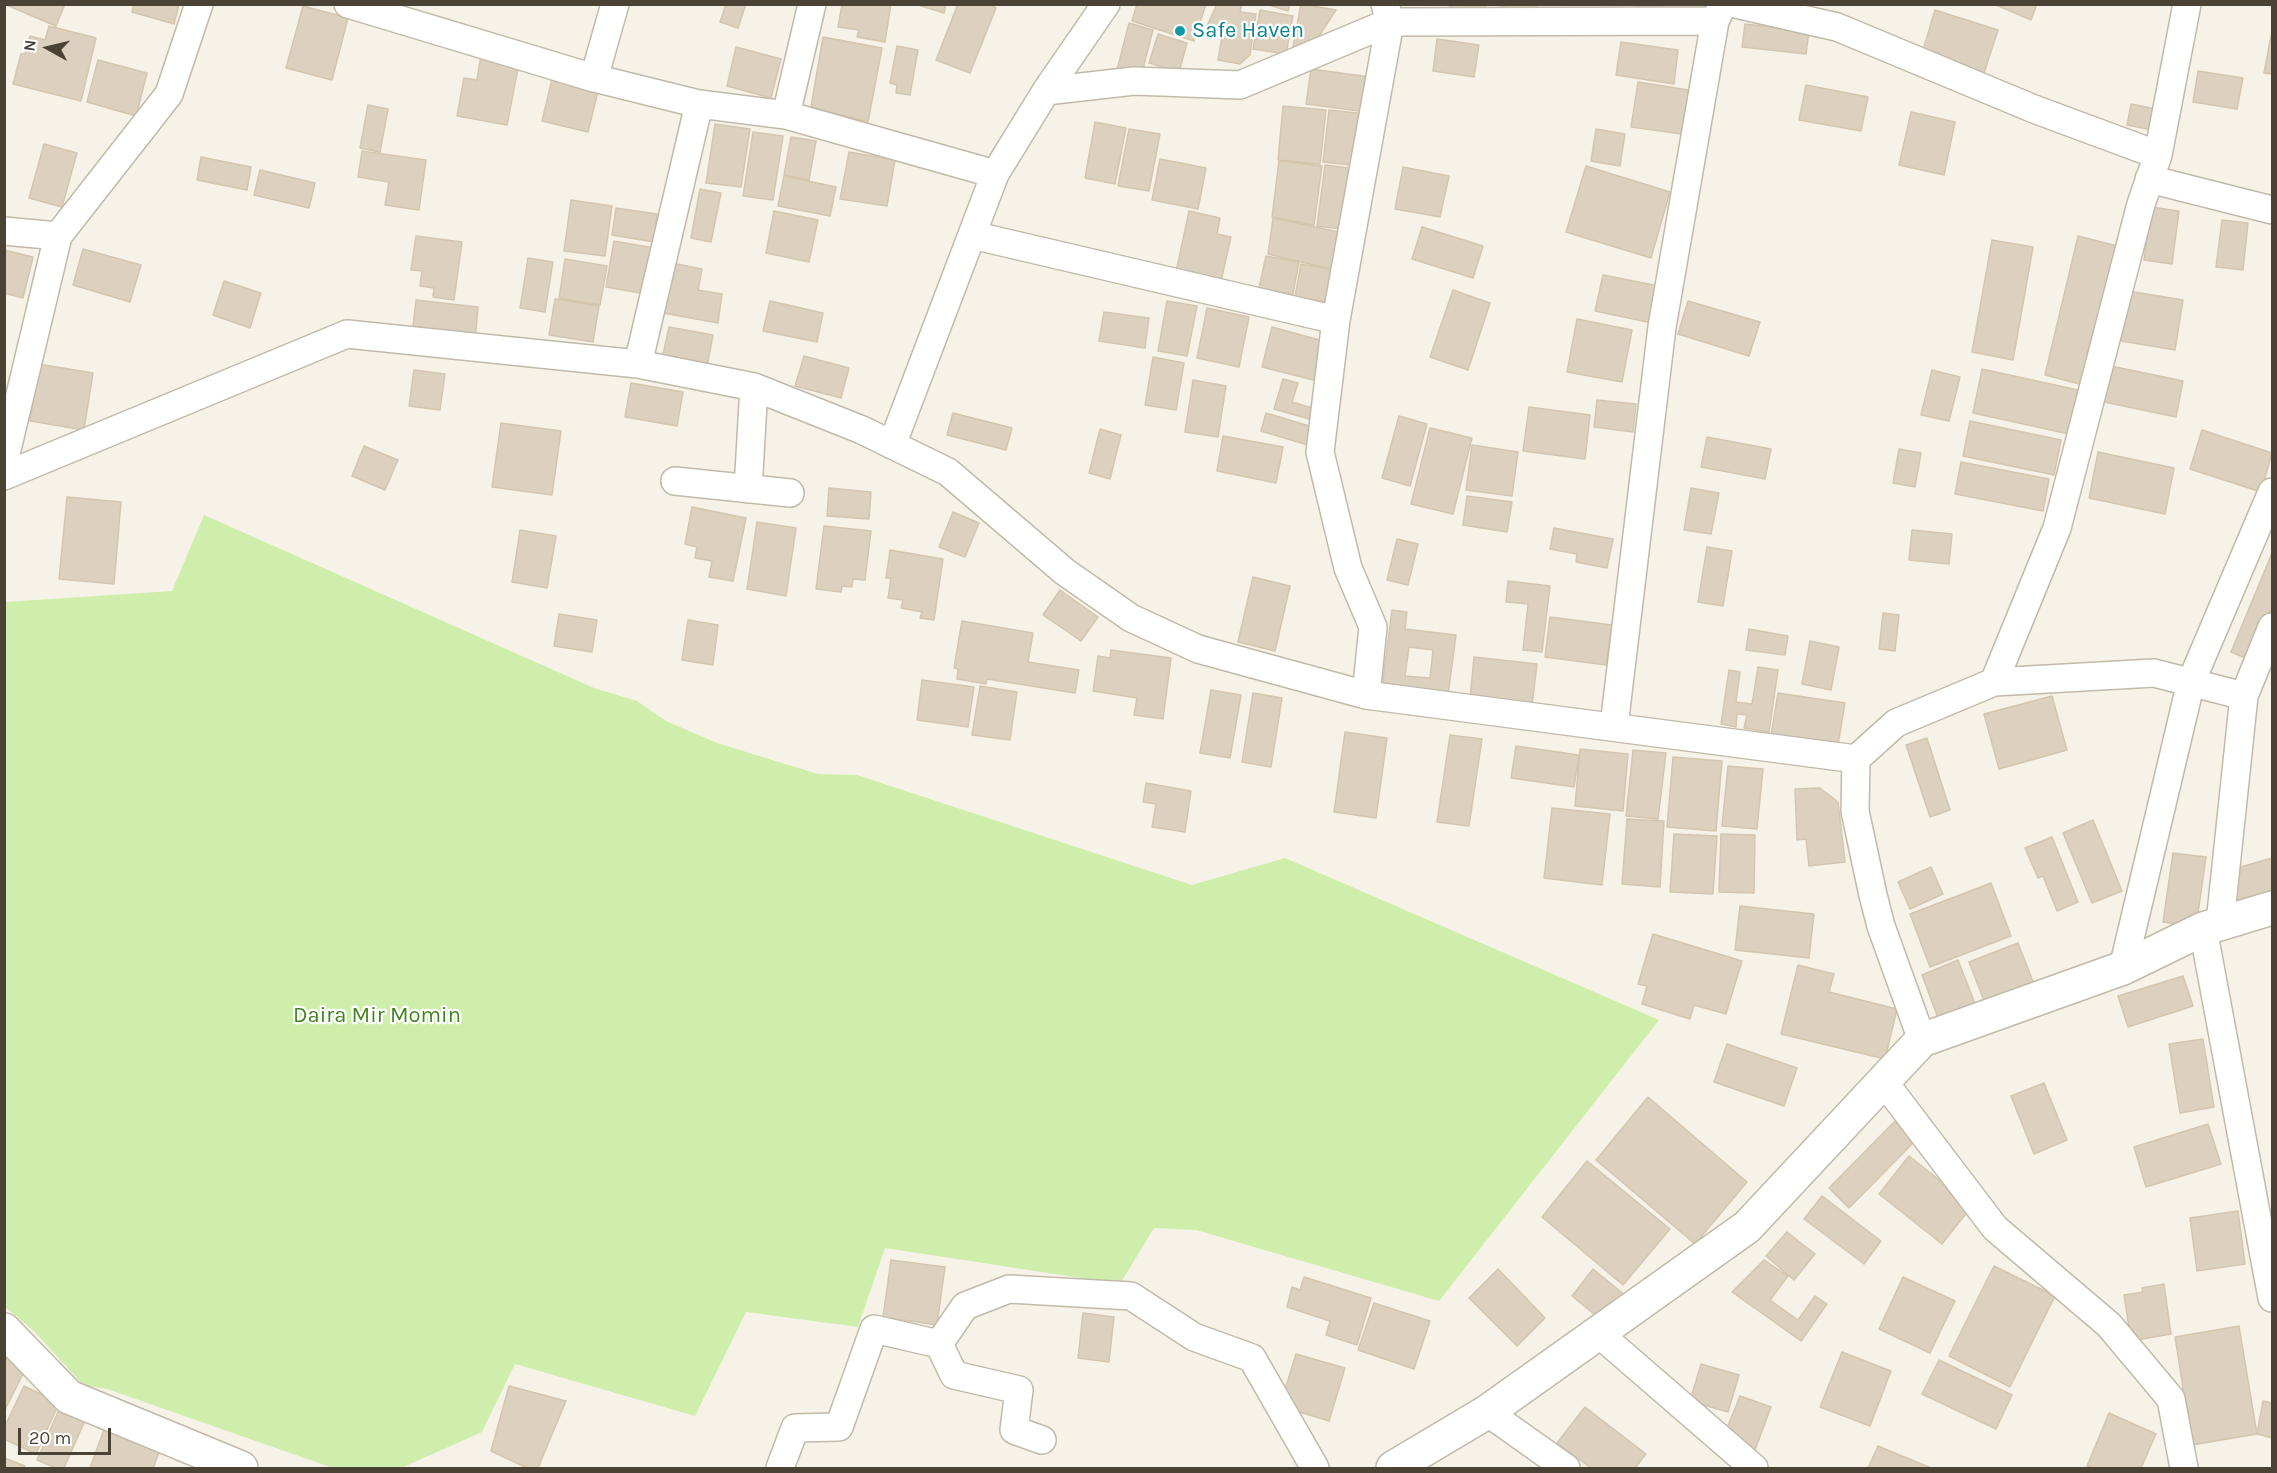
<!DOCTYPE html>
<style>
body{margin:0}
#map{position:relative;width:2277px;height:1473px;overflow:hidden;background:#f6f2e8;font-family:Karla,sans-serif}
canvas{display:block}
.frame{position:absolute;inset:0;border:6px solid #4a4235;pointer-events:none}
.north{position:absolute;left:18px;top:18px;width:60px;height:60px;-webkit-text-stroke:4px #fff;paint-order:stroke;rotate:278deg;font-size:16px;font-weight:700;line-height:24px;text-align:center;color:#4a4235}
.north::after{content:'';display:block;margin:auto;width:21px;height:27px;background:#4a4235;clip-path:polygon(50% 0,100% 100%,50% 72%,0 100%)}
.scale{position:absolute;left:18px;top:1428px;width:93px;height:27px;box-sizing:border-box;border:3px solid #4a4235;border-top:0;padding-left:8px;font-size:18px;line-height:21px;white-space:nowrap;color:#4a4235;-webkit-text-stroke:4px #fff;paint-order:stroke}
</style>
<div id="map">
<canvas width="2277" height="1473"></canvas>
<div class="frame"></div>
<div class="north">N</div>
<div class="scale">20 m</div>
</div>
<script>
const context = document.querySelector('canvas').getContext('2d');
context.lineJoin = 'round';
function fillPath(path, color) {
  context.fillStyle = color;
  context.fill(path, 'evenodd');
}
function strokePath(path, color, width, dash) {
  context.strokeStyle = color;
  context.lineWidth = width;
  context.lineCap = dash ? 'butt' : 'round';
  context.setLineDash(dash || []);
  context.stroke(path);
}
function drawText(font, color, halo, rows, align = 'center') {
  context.font = font + ' Karla,sans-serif';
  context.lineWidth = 4.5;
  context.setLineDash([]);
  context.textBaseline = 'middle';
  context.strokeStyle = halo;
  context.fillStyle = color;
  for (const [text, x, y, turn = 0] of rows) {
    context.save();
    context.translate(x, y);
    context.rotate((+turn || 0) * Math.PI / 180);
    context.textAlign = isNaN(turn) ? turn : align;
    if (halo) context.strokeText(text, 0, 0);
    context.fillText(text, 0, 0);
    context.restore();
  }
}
fillPath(new Path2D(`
 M204,515L594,688L637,701L666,721L717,743L818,774L857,775L1192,885L1285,858L1659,1020L1439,1301L1196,1230L1154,1228L1120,1284L885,1248L858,1327L746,1312L695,1416L515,1364L482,1432L401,1468H333L107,1389L83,1385L34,1331L5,1307V602L172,591Z`), '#cfeeac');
const building = new Path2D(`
 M4,4H65L56,26Z
 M134,4H179L174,24L132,12Z
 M726,4H746L738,28L720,22Z
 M842,4H891L885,42L857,37L859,30L838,27Z
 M915,4H946L944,13Z
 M958,4H988L996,8L970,73L936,60Z
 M1137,4H1206L1194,41L1132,21Z
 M1217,4H1242L1240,12L1256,14L1250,55L1240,64L1218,60L1223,31L1206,28Z
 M1266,4H1290L1288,11Z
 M1301,4L1336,10L1310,50L1293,47Z
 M1450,4H1486L1484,15L1449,10Z
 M1490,4H1537L1535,12Z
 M1637,4H1672L1637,8Z
 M1994,4H2037L2031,20Z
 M303,6L348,18L332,80L286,68Z
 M1260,10L1293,16L1286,54L1253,49Z
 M1935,10L1998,30L1984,73L1922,53Z
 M1129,23L1153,30L1141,76L1117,70Z
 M1745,24L1809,31L1806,54L1742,47Z
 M49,26L96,38L81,101L13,84L21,54H25L30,36L45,40Z
 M1158,34L1187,43L1179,72L1149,63Z
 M2271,36H2272V74L2264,73Z
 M823,37L882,48L868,122L811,107Z
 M1437,39L1479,45L1474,77L1433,71Z
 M1621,42L1678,50L1674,84L1616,75Z
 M897,46L918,50L910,95L896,93L897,85L890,83Z
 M736,47L781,59L771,98L727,86Z
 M481,55L519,63L507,125L457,116L464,78L477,80Z
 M98,60L147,73L136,116L87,102Z
 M1311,69L1378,78L1374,113L1306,104Z
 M2198,71L2243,78L2237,109L2193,102Z
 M552,79L598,91L588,132L542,121Z
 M1638,82L1695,91L1689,135L1631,127Z
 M1806,85L1868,97L1861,131L1799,120Z
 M2131,104L2166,111L2162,132L2127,125Z
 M368,105L388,109L380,152L360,148Z
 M1283,106L1326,110L1320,164L1278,160Z
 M1329,110L1366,114L1360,166L1323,162Z
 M1911,112L1955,122L1944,175L1899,165Z
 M1095,122L1126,128L1115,184L1085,178Z
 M715,124L750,129L741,187L706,183Z
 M1129,129L1160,134L1149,191L1118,186Z
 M1596,129L1625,134L1620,166L1591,161Z
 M753,132L783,136L773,200L743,196Z
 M791,137L816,141L809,180L784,175Z
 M44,144L77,153L62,207L29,198Z
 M362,151L426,160L419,210L385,205L389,182L358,177Z
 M849,152L895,160L887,206L840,199Z
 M201,157L251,167L247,190L197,180Z
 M1160,159L1206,168L1198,209L1152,200Z
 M1279,161L1322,166L1314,225L1272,217Z
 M1325,165L1357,169L1349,230L1317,226Z
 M1586,166L1670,192L1651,258L1566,232Z
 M1403,167L1449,176L1440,217L1395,209Z
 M260,170L315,183L309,208L254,195Z
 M784,176L836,187L830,216L778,206Z
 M700,189L721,193L711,242L691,238Z
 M571,200L612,206L605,256L564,251Z
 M2151,207L2179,211L2172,264L2144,260Z
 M616,208L657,214L654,242L612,235Z
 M774,211L818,220L809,262L766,253Z
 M1189,211L1220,218L1217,234L1231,237L1221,281L1176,272Z
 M1273,218L1348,234L1339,271L1268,254Z
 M2222,220L2248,223L2243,270L2216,267Z
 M1422,227L1483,246L1473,278L1412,259Z
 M416,236L462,242L454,300L433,297L434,288L420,286L422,271L411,270Z
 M2078,236L2121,247L2087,386L2045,375Z
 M1992,240L2033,247L2013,360L1972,352Z
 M614,241L659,249L651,295L606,287Z
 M83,249L141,265L130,302L73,285Z
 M4,250L33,257L23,298L4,293Z
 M1266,256L1299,262L1293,294L1259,288Z
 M528,258L553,262L545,312L520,308Z
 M565,259L607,266L600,305L559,298Z
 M672,263L702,269L698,290L722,294L718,323L663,313Z
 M1301,264L1339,271L1333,303L1295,297Z
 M1603,275L1659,286L1652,323L1595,311Z
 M224,281L261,293L250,328L213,315Z
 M1453,290L1490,303L1468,370L1430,357Z
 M2128,291L2183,300L2175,350L2121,341Z
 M555,299L599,306L593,342L549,335Z
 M416,300L478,307L475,342L412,336Z
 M770,301L823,313L817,342L763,331Z
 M1167,301L1197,306L1187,356L1158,351Z
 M1688,301L1760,322L1749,356L1678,334Z
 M1207,308L1249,317L1239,367L1197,358Z
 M1104,312L1149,318L1145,348L1099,341Z
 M1577,319L1632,330L1622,382L1567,372Z
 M669,327L713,335L707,367L662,359Z
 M1272,327L1327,342L1317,381L1262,367Z
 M804,356L849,368L841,398L795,386Z
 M1153,357L1184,363L1176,410L1145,405Z
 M38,364L93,373L84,430L30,421Z
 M2111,366L2183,381L2176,417L2104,402Z
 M1982,369L2078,390L2069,434L1973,413Z
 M414,370L445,374L440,410L409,406Z
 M1932,370L1960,377L1949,421L1921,415Z
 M1283,379L1298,383L1292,402L1312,408L1309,419L1274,409Z
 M1193,380L1226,386L1218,437L1185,432Z
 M631,383L683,392L677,426L625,417Z
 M1597,400L1636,404L1633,432L1594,427Z
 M1529,407L1590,415L1585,459L1523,451Z
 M953,413L1012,428L1006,450L947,435Z
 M1266,413L1316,428L1311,446L1261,431Z
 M1399,416L1427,424L1410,486L1382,478Z
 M1970,421L2061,440L2054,475L1963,456Z
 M501,423L561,431L552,495L492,487Z
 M1430,428L1472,438L1453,514L1411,504Z
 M1100,429L1121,435L1110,479L1089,473Z
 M2202,430L2272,453L2261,492L2190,469Z
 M1223,436L1283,447L1276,483L1217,471Z
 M1707,437L1771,449L1765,479L1701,467Z
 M1472,445L1518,452L1512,496L1466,490Z
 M364,446L398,460L385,490L352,476Z
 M1899,449L1921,453L1915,487L1893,483Z
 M2098,452L2174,468L2165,514L2089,498Z
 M1961,462L2049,479L2043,511L1955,494Z
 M829,488L871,492L869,519L827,516Z
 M1691,488L1719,493L1711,534L1684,530Z
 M1467,496L1512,502L1507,532L1463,525Z
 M67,497L121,502L114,584L59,579Z
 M692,507L746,518L733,581L709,577L712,561L695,558L697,547L685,544Z
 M953,512L979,523L965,557L939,547Z
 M757,522L796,528L786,596L747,589Z
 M824,526L871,531L865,580L853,579L852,587L842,586L841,592L816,589Z
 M1554,528L1613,539L1607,568L1576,562L1577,554L1550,549Z
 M520,530L556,536L547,588L512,582Z
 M1912,530L1952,534L1949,564L1909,560Z
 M1397,539L1418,544L1408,585L1387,580Z
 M1707,547L1732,551L1723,606L1698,602Z
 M890,550L943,559L934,620L920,618L922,612L901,608L903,600L888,598L891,578H886Z
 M2272,553V607L2250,660L2231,652Z
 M1253,577L1290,586L1275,651L1238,642Z
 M1508,581L1550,586L1542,652L1523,650L1528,604L1506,602Z
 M1060,590L1098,617L1081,641L1043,615Z
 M1392,610L1407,612L1405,629L1456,635L1448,695L1382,687ZM1409,647L1433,650L1430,678L1405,676Z
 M1883,613L1899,615L1895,651L1879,649Z
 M559,614L597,620L592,652L554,646Z
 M1550,617L1612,625L1606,665L1545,657Z
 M688,620L718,625L713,665L682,660Z
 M962,621L1033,633L1028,662L1079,670L1075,693L987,679L986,684L957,679L958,669L954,668Z
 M1749,629L1788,636L1785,655L1746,650Z
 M1810,641L1839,647L1831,690L1802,684Z
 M1111,650L1171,658L1163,719L1134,715L1137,698L1093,691L1098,656L1110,658Z
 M1474,657L1537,664L1532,706L1470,699Z
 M1758,667L1778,670L1769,732L1744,728L1747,715L1737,714L1736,727L1721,724L1729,670L1740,672L1736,702L1752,704Z
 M922,680L974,687L968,727L917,720Z
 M980,686L1017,692L1010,740L972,735Z
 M1211,690L1241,695L1230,758L1200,753Z
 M1253,693L1282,698L1271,767L1242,762Z
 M1778,693L1845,703L1838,745L1771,735Z
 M2052,696L2067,750L1999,769L1984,714Z
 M1345,732L1387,738L1376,818L1334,812Z
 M1450,735L1482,739L1469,826L1437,822Z
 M1927,738L1950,810L1930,817L1906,745Z
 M1516,746L1579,755L1574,787L1511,778Z
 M1580,749L1628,754L1623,811L1575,806Z
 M1633,750L1666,753L1658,819L1626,816Z
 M1673,757L1722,761L1716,831L1667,827Z
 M1728,766L1763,769L1757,829L1722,826Z
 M1146,783L1191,791L1185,832L1152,827L1156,804L1143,802Z
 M1820,788L1838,802L1845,862L1809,866L1806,839L1797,840L1795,789Z
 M1552,808L1610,814L1602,885L1544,878Z
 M1627,819L1664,821L1660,887L1622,884Z
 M2093,820L2122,891L2092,903L2063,833Z
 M1674,834L1717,836L1713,894L1670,892Z
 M1721,834L1755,835L1754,893L1719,892Z
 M2052,837L2078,902L2057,911L2043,876L2038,878L2025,848Z
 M2173,853L2206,857L2196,927L2163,922Z
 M2272,858V901L2237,911V868Z
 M1931,867L1943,894L1910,909L1898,882Z
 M1991,883L2011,936L1930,967L1910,914Z
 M1740,906L1814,914L1809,958L1735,950Z
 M1653,934L1742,961L1726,1014L1694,1005L1690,1019L1642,1004L1647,986L1638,984Z
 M2018,943L2037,992L1988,1011L1969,962Z
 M1958,960L1978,1011L1941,1026L1922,975Z
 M1798,965L1834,974L1829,992L1897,1009L1885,1059L1781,1034Z
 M2183,976L2193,1006L2128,1027L2118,996Z
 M2203,1039L2214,1107L2180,1113L2169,1044Z
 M1727,1044L1797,1068L1784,1106L1714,1082Z
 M2044,1083L2067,1140L2034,1154L2011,1096Z
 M1648,1097L1747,1182L1695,1244L1596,1160Z
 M1898,1118L1918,1138L1849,1208L1829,1188Z
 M2208,1124L2221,1164L2146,1187L2134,1147Z
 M1909,1156L1972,1206L1942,1244L1879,1194Z
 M1587,1161L1670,1229L1623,1285L1542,1217Z
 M1822,1196L1881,1241L1864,1264L1804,1219Z
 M2238,1211L2245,1264L2197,1271L2190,1218Z
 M1787,1232L1815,1254L1794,1280L1766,1256Z
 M891,1260L945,1267L937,1325L883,1317Z
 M1764,1260L1788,1276L1770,1300L1798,1320L1815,1296L1827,1304L1801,1341L1732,1292Z
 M1994,1266L2055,1296L2010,1387L1949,1356Z
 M1498,1269L1545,1318L1517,1346L1469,1298Z
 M1593,1269L1631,1300L1606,1324L1572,1296Z
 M1304,1277L1371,1298L1357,1345L1326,1335L1330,1321L1287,1307L1292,1287L1300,1290Z
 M1903,1277L1955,1301L1930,1353L1879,1329Z
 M2164,1284L2171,1334L2131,1341L2124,1295L2143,1292L2142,1288Z
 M1374,1303L1430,1321L1414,1369L1358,1350Z
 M1083,1313L1114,1317L1109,1362L1078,1358Z
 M2239,1326L2257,1434L2192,1445L2175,1337Z
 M1842,1352L1891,1371L1870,1426L1820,1407Z
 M1296,1354L1345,1368L1329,1421L1280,1406Z
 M4,1357L25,1370L4,1412Z
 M1939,1360L2012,1395L1996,1429L1922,1394Z
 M1701,1364L1739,1375L1728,1412L1690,1401Z
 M24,1386L59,1403L36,1454L4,1439V1428Z
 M509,1386L566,1401L538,1468H527L491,1451Z
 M1740,1396L1771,1407L1752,1458L1725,1433Z
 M2263,1401L2272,1403V1438L2257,1434Z
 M61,1405L87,1416L64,1468H56L37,1460Z
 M1585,1407L1646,1454L1635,1468H1591L1557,1443Z
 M2109,1413L2156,1434L2141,1468H2093L2087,1466Z
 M105,1427L161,1448L153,1468H90Z
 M1878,1446L1931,1468H1868Z
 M4,1458L25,1466L24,1468H4Z`);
fillPath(building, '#dcd1be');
strokePath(building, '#d4c6ae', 1.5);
const minor = new Path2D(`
 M348,4L594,78L699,104L786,115L995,174
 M1736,4L1837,27L2034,109L2158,155
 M594,78L615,4
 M1046,91L1134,81L1240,85L1390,22L1715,21
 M786,115L812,4
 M2149,179L2272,210
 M4,231L58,236
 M972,235L1336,320
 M638,364L699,104
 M892,445L995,174L1046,91L1106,4
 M4,462L58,236L169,94L199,4
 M4,476L347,334L638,364L754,387L862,430L948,472L1065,572L1131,618L1198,649L1366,695L1856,759L1896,723L1994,682L2154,673L2244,696
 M675,481L790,493
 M748,489L754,387
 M1994,682L2057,528L2141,204L2158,155L2187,4
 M1366,695L1373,627L1348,568L1320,452L1336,320L1390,22L1385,4
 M1614,726L1662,327L1715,21L1723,4
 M1856,759L1855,811L1873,895L1881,926L1922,1040
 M2220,923L2244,696L2272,627
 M2203,929L2272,1298
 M2123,968L2191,682L2272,492
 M1884,1082L1995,1228L2109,1325L2171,1399L2184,1468
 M1598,1333L1754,1468
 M939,1344L954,1375L1019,1390L1014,1430L1042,1440
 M1487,1412L1566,1468
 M780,1468L795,1428L839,1427L874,1329L939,1344L965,1306L1009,1289L1131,1296L1194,1337L1252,1358L1315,1468`);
const tertiary = new Path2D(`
 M4,1330L69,1397L241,1468
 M1393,1468L1487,1412L1747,1227L1922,1040L2123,968L2203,929L2272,908`);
strokePath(minor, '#c2baa9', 30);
strokePath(tertiary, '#c2baa9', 36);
strokePath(minor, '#fff', 27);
strokePath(tertiary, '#fff', 33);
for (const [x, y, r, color] of [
 [1180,31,6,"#0f9aa8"]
]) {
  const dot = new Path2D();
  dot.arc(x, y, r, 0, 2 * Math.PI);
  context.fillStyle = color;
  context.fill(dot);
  strokePath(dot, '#fff', 2);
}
drawText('22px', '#0d838f', '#fff', [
 ["Safe Haven",1192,31]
], 'left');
drawText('22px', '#448321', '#fff', [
 ["Daira Mir Momin",377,1016]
]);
</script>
